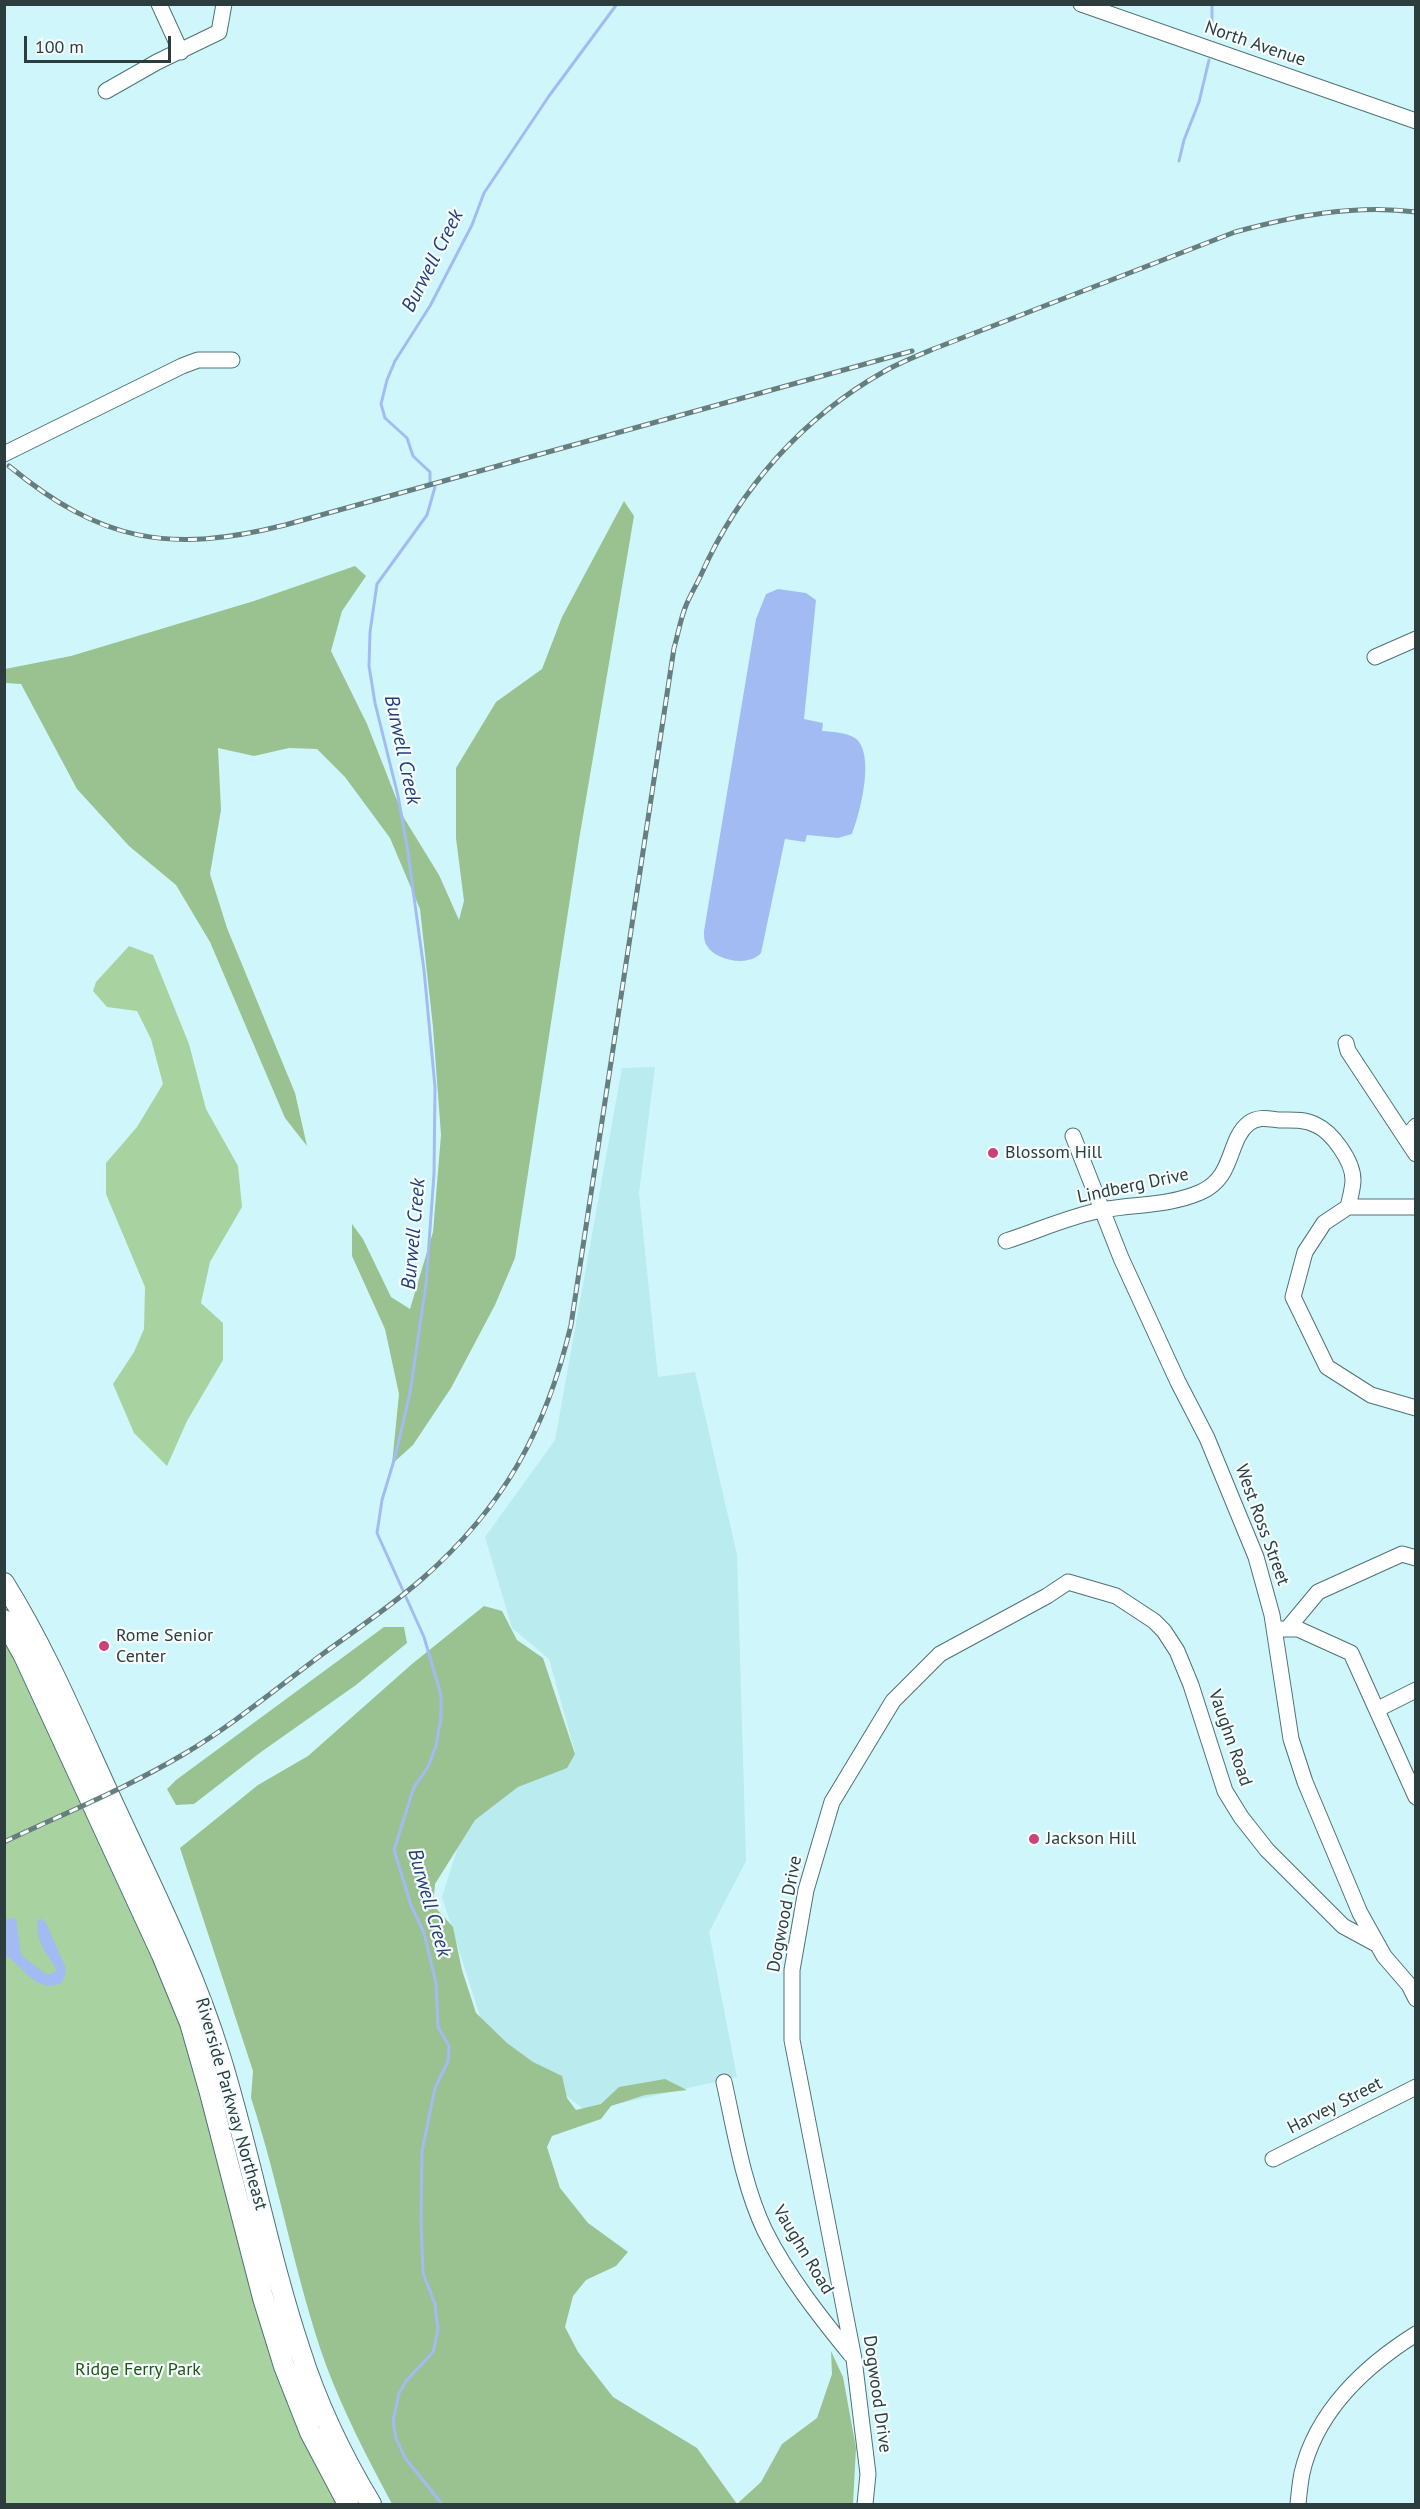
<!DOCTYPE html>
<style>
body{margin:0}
#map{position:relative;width:1420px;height:2509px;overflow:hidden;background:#cff7fb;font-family:"PT Sans",sans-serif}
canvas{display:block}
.frame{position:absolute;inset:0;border:6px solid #2d3d3e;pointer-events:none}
.scale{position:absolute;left:24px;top:36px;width:147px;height:27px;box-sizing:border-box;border:3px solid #2d3d3e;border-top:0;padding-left:8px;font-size:18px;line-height:21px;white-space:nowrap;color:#2d3d3e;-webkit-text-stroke:4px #f5fdfe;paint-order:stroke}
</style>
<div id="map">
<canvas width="1420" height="2509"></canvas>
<div class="frame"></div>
<div class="scale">100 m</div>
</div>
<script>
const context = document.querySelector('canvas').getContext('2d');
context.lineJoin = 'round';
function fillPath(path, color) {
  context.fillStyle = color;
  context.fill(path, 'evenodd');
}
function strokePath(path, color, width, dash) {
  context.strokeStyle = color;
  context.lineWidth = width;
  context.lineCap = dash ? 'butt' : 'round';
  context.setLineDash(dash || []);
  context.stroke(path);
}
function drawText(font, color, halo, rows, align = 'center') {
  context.font = font + ' "PT Sans",sans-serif';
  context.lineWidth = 4.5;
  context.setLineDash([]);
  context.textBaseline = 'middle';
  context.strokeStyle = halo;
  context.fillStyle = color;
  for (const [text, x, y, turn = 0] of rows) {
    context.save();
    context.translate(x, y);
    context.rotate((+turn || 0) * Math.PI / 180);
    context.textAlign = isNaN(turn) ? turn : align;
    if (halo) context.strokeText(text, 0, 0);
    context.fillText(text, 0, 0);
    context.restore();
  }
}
fillPath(new Path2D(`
 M655,1067L639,1193L658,1377L695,1372L737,1555L746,1861L709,1932L737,2077L586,2111L485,2032L442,1897L467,1818L575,1752L549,1659L512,1628L485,1537L555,1440L622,1068Z`), '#b9ebef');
fillPath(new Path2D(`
 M129,946L153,955L189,1044L206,1109L238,1166L242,1207L210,1262L201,1303L223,1323V1360L187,1421L167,1466L134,1433L113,1384L134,1352L144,1329L145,1287L106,1194V1163L137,1127L163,1084L151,1039L137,1011L107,1007L93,991L96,982Z
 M4,1635L158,1961L188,2040L216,2157L340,2504H5Z`), '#a8d29f');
fillPath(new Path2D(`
 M624,501L634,516L579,840L515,1258L495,1305L451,1388L413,1445L392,1464L399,1394L385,1329L352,1256V1224L363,1239L391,1297L410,1309L433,1232L441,1135L433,1027L420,909L390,838L345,777L317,749L289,748L254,756L218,748L221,810L210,874L227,928L295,1093L307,1146L285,1118L210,942L176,885L129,846L77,789L21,684L5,683V669L71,656L254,601L355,566L366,576L342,611L331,651L367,724L404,818L439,875L459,920L464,901L456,838V768L496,702L542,669L562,617Z
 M484,1606L502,1611L517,1640L543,1658L575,1754L567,1768L518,1787L475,1820L435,1884L433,1905L453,1927L462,1970L476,2013L507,2043L533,2062L562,2076L567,2098L576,2110L601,2104L619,2087L665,2079L687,2090L645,2095L611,2106L601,2119L552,2136L547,2147L560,2188L588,2223L628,2252L616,2266L586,2280L573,2296L565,2327L578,2352L613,2397L697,2448L737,2504L761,2482L782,2444L817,2418L832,2374L831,2351L843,2377L856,2448L853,2504H392C368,2459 344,2413 326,2365C295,2278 280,2186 251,2098L253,2071L180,1848L258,1785L308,1756L412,1664Z
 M384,1627H404L407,1643L356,1685L261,1752L194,1804L176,1805L167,1789L176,1780Z`), '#99c290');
fillPath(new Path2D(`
 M778,589L806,593L816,600L804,719L823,723L822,731C833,732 845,732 855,738C876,753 860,814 852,834L838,838L807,835L805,842L785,839L761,953C749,967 716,961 707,946C704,941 704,937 704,931L756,619L766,594Z
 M16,1918L21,1955L47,1975L57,1971C48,1953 34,1942 38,1920L40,1918L46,1923L65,1966L66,1972L62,1983C37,1994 26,1970 8,1957H5V1919Z`), '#a2bcf3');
strokePath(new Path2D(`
 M1212,34V4
 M1179,161L1184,140L1199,102L1209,60
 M442,2504L405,2458L396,2438L393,2421L399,2393L407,2380L433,2352L438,2330L435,2304L423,2273L421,2221L422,2151L435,2088L448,2061L449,2046L438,2027L436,1983L424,1933L411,1905L394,1850L414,1787L428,1767L436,1746L441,1717V1695L424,1637L377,1533L382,1500L395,1457L410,1393L426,1284L434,1174L435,1087L424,970L407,846L398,796L375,703L369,666L370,632L377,584L427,515L435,487L430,482V472L413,456L407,438L385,418L381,404L387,380L395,361L430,306L472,225L484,193L549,96L617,4`), '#a2bcf3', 3);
const minor = new Path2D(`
 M159,4L181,52
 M1081,4L1416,121
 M106,91L157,62L219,32L224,4
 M4,454L182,366L198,360H232
 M1375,657L1416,639
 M1346,1043L1348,1051L1416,1154
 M1073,1136L1121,1258L1178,1382L1207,1438L1256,1557L1272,1615L1291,1739L1305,1782L1360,1913L1384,1956L1409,1985L1416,1999
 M1409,1142V1134L1416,1126
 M1416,1207H1348L1324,1223L1305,1252L1293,1297L1327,1367L1371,1395L1416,1408
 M1006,1241C1037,1231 1070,1216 1102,1210C1135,1204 1169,1206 1201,1192C1235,1177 1227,1140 1249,1123C1259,1116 1269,1119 1280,1120C1292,1120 1305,1119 1316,1125C1332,1132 1353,1161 1353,1180C1353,1188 1350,1198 1348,1207
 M1288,1628L1318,1592L1402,1554L1416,1558
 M1274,1629H1298L1351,1653L1416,1797
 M1378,1709L1416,1690
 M724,2082C735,2131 743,2185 765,2231C787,2275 820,2317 851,2355
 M1273,2159L1416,2087
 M865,2504L868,2474L854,2359L792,2040V1970L806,1890L832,1802L893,1701L940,1654L1047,1596L1068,1582L1116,1596L1154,1621L1164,1631L1177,1651L1191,1685L1225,1791L1241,1817L1267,1850L1343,1926L1378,1945
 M1298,2504C1299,2494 1300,2483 1302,2473C1316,2412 1365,2366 1416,2334`);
const major = new Path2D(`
 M4,1583C49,1655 81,1735 117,1812C154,1892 194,1971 220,2056C250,2153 268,2254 300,2350C317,2404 342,2456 371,2504
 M4,1620L24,1656L162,1955L190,2023L210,2093L263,2298L284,2366L310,2432L348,2504`);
strokePath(minor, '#4e7276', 17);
strokePath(major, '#4e7276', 22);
strokePath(minor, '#fff', 15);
strokePath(major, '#fff', 20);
const rail = new Path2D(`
 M9,466C101,542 170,554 285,525L912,351
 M4,1842C65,1813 127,1788 184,1754C233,1725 278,1687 324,1653C357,1629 391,1606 422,1579C504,1507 546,1430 571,1325L674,648C678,635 680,621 685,608C689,597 696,586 701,575C739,489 803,417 885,371C901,362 919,355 936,348L1235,232C1294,216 1354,204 1416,212`);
strokePath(rail, '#667e80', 5);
strokePath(rail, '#f5fdfe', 3, [9]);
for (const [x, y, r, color] of [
 [993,1153,6,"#cb417a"],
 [104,1646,6,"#cb417a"],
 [1034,1839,6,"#cb417a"]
]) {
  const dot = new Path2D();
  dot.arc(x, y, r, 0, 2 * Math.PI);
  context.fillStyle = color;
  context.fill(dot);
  strokePath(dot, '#f5fdfe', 2);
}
drawText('18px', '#2d3d3e', '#f5fdfe', [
 ["North Avenue",1255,44,19],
 ["Lindberg Drive",1133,1186,-12],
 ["West Ross Street",1262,1525,70],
 ["Vaughn Road",1230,1738,71],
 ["Dogwood Drive",785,1914,-79],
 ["Riverside Parkway Northeast",231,2104,74],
 ["Harvey Street",1335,2106,-27],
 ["Vaughn Road",803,2250,59],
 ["Dogwood Drive",877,2394,82]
]);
drawText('18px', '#2d3d3e', '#f5fdfe', [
 ["Blossom Hill",1005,1153],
 ["Rome Senior",116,1636],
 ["Center",116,1657],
 ["Jackson Hill",1046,1839]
], 'left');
drawText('18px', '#1e5510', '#f5fdfe', [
 ["Ridge Ferry Park",138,2370]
]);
drawText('italic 20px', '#223b7b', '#f5fdfe', [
 ["Burwell Creek",433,261,-63],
 ["Burwell Creek",402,750,78],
 ["Burwell Creek",414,1234,-85],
 ["Burwell Creek",429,1903,74]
]);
</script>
